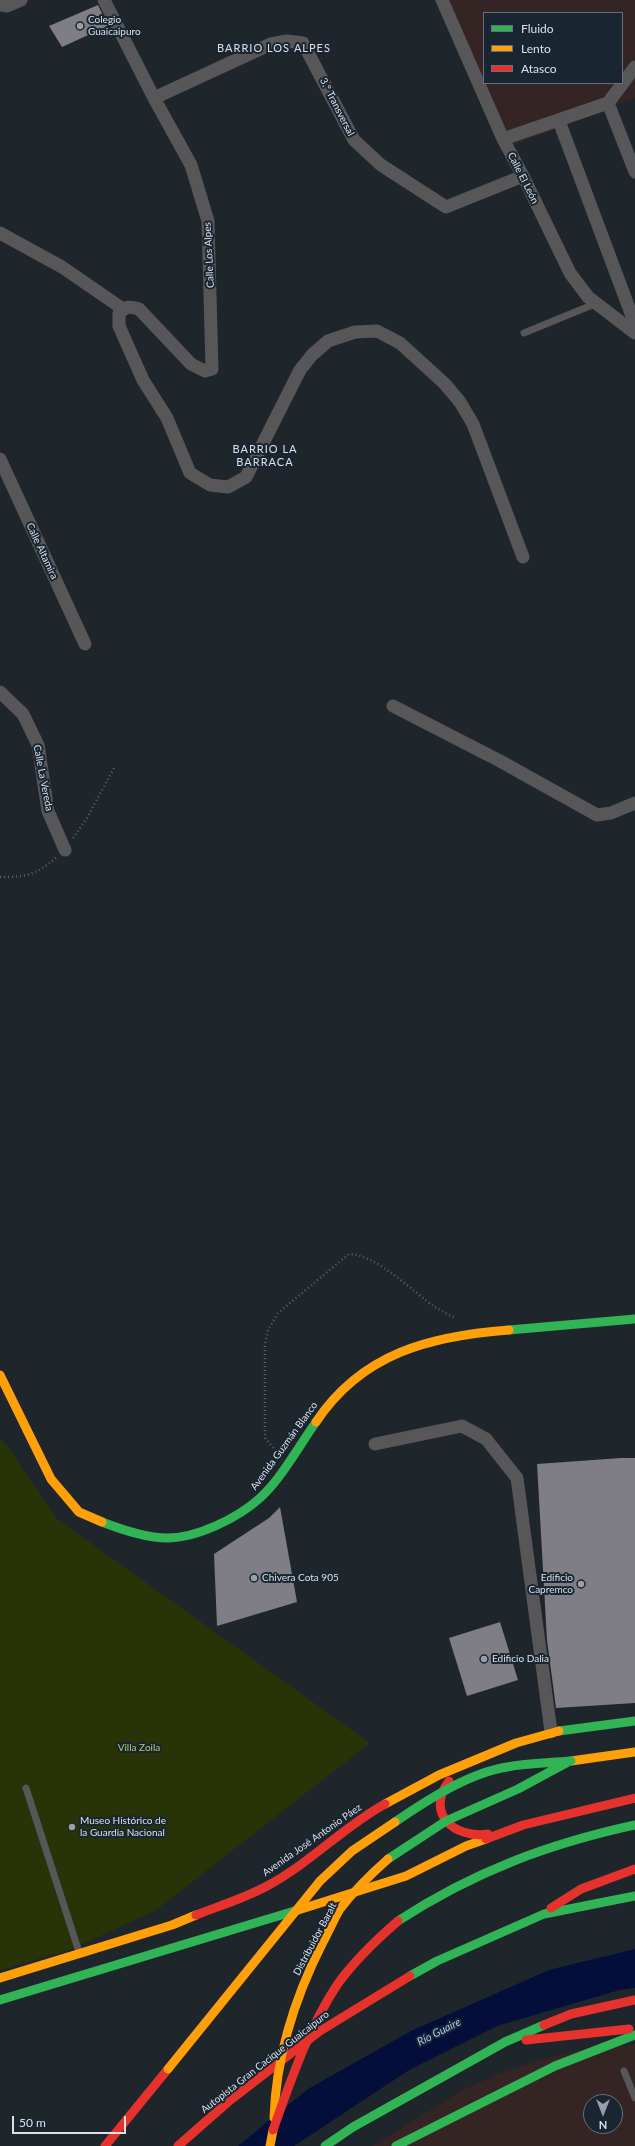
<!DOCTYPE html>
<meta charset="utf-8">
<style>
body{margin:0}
#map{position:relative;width:635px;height:2146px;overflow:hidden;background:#1e252b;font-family:Lato,sans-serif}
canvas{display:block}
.legend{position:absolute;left:483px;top:12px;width:140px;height:72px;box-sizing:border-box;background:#192530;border:1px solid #66707a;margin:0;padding:5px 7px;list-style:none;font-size:12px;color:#d9e1e8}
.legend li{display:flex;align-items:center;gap:8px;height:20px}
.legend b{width:20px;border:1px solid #66707a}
.north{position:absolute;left:583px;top:2094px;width:40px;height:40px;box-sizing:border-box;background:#192530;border:1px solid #66707a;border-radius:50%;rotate:180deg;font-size:11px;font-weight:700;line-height:16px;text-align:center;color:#d9e1e8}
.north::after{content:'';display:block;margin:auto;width:14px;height:18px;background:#989fa6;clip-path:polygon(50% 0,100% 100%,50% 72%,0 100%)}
.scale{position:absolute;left:12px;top:2116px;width:114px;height:18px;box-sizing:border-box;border:2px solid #d9e1e8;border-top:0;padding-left:5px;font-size:12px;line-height:14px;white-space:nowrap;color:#d9e1e8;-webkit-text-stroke:3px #192530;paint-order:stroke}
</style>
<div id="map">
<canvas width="635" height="2146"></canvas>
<ul class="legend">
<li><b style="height:5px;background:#30b455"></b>Fluido</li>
<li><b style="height:5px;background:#ff9f0a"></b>Lento</li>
<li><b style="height:5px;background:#e5322d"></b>Atasco</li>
</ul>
<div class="north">N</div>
<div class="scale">50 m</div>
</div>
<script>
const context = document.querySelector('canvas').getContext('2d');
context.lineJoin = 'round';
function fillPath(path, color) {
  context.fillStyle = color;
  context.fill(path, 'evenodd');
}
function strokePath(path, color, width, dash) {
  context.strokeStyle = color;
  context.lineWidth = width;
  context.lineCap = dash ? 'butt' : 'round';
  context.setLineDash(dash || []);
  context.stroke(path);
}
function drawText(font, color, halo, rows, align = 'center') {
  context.font = font + ' Lato,sans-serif';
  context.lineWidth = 4;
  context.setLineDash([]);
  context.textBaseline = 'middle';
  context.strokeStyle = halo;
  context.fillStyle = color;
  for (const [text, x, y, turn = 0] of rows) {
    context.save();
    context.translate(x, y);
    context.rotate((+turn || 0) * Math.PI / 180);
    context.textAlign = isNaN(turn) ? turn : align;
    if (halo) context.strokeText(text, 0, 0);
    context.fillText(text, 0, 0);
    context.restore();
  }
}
fillPath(new Path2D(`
 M443,0H635V98L502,150ZM484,13H622V83H484Z
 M635,2044V2146H372L463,2090L499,2074L540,2060L576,2051ZM591,2102H615V2126H591Z`), '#342524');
fillPath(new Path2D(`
 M0,1439L7,1445L57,1519L370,1743L156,1910L72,1949L0,1970Z`), '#283407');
fillPath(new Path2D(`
 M635,1949V1988L619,1990L497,2026L409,2070L294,2146H238L308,2089L411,2031L549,1970Z`), '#030e3a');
fillPath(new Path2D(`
 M98,5L108,26L62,47L49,26Z
 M621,1458H635V1703L556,1708L547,1640L537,1464Z
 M280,1507L297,1602L217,1626L214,1554L269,1518Z
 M500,1622L518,1680L467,1696L449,1638Z`), '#7e7e84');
strokePath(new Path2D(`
 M73,838L87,818L115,766
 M0,877C27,877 35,875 56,858
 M276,1451L265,1438V1344L268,1330L278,1313L349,1254C376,1254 413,1292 435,1307C442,1311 449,1315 456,1319`), '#5f6061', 2.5, [1, 3]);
strokePath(new Path2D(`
 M524,333L597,303
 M26,1788L79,1952
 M624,2071L635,2098`), '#575658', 7);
strokePath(new Path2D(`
 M104,0L154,98L191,165L208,221L212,369L205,371L191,364L139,309C130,306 125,306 119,314V326L143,380L167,418L190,473L210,485L228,487L246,477L300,370L312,355L328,341L355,332L377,331L400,343L445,384L460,402L473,424L523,557
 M442,0L503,139L523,176L570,273L588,297L635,333
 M0,5L7,6L21,0
 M154,98L271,44L287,41L303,43L354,140L381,165L446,207L523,176
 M608,103L635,172
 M559,121L635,324
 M503,139L608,103L635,67
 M0,233L62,267L123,309
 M0,459L85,644
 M0,692L23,714L38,745L48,811L65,850
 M393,706L500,761L597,815L611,813L635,803
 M375,1444L462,1426L486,1439L517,1478L551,1732`), '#575658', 13);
strokePath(new Path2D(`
 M509,1330L635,1319
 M102,1522C120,1529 148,1538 167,1538C197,1538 238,1518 260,1498C281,1479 299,1446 316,1422
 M559,1731L635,1721
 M398,1921C473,1872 548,1844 635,1825
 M410,1976L437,1961L544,1914L635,1896
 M0,2000L298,1910
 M325,2146L353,2127L505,2042L544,2025
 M396,2146L555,2066L635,2035`), '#30b455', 9);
strokePath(new Path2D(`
 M0,1375L51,1479L79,1512L102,1522
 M316,1422C362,1353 430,1336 509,1330
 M571,1761L635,1752
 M385,1804L439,1775L516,1743L559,1731
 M298,1910L406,1876L466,1846L486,1839
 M0,1978L172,1925L196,1915
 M270,2146L273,2130`), '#ff9f0a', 9);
strokePath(new Path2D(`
 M449,1781C425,1813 454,1839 488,1834
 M486,1839L523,1825L635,1798
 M551,1908L581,1889L635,1869
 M196,1915C219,1906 245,1898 267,1886C309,1864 343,1827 385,1804
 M544,2025L571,2014L635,2000
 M526,2040L629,2029
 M105,2146L168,2069
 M178,2146L228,2102L320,2031L410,1976`), '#e5322d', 9);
strokePath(new Path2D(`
 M395,1822C427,1800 469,1773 507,1767C528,1763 550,1763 571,1761
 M388,1859L446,1821L518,1789L568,1762`), '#30b455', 9);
strokePath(new Path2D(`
 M168,2069L320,1881L352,1851L395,1822
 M274,2118C276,2055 295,1997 323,1942C329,1931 334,1919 340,1909C354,1891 371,1874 388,1859`), '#ff9f0a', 9);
strokePath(new Path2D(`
 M273,2130C291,2080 308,2029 337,1985C354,1961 376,1940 398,1921`), '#e5322d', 9);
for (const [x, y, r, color] of [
 [80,26,4,"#989fa6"],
 [254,1578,4,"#989fa6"],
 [581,1584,4,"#989fa6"],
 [484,1659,4,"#989fa6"],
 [72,1827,4,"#989fa6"]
]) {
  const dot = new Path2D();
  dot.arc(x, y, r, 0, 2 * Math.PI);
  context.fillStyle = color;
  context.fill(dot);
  strokePath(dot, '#192530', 1.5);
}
drawText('10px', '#d9e1e8', '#192530', [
 ["Colegio",88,20],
 ["Guaicaipuro",88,32],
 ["Chivera Cota 905",262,1578],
 ["Edificio",573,1578,"right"],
 ["Capremco",573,1590,"right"],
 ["Edificio Dalia",492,1659],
 ["Museo Histórico de",80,1821],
 ["la Guardia Nacional",80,1833]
], 'left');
drawText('10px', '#d9e1e8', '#192530', [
 ["3.° Transversal",337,107,63],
 ["Calle El León",523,178,63],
 ["Calle Los Alpes",209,255,-93],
 ["Calle Altamira",42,551,65],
 ["Calle La Vereda",43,778,79],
 ["Avenida Guzmán Blanco",284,1446,-54],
 ["Avenida José Antonio Páez",312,1840,-35],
 ["Distribuidor Baralt",315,1939,-62],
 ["Autopista Gran Cacique Guaicaipuro",265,2062,-38]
]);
drawText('10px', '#b0cb6d', '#192530', [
 ["Villa Zoila",139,1748]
]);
context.letterSpacing = '1px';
drawText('11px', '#d9e1e8', '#192530', [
 ["BARRIO LOS ALPES",274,48],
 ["BARRIO LA",265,449],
 ["BARRACA",265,462]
]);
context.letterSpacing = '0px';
drawText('italic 11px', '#a8c6f5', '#192530', [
 ["Río Guaire",439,2032,-27]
]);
</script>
